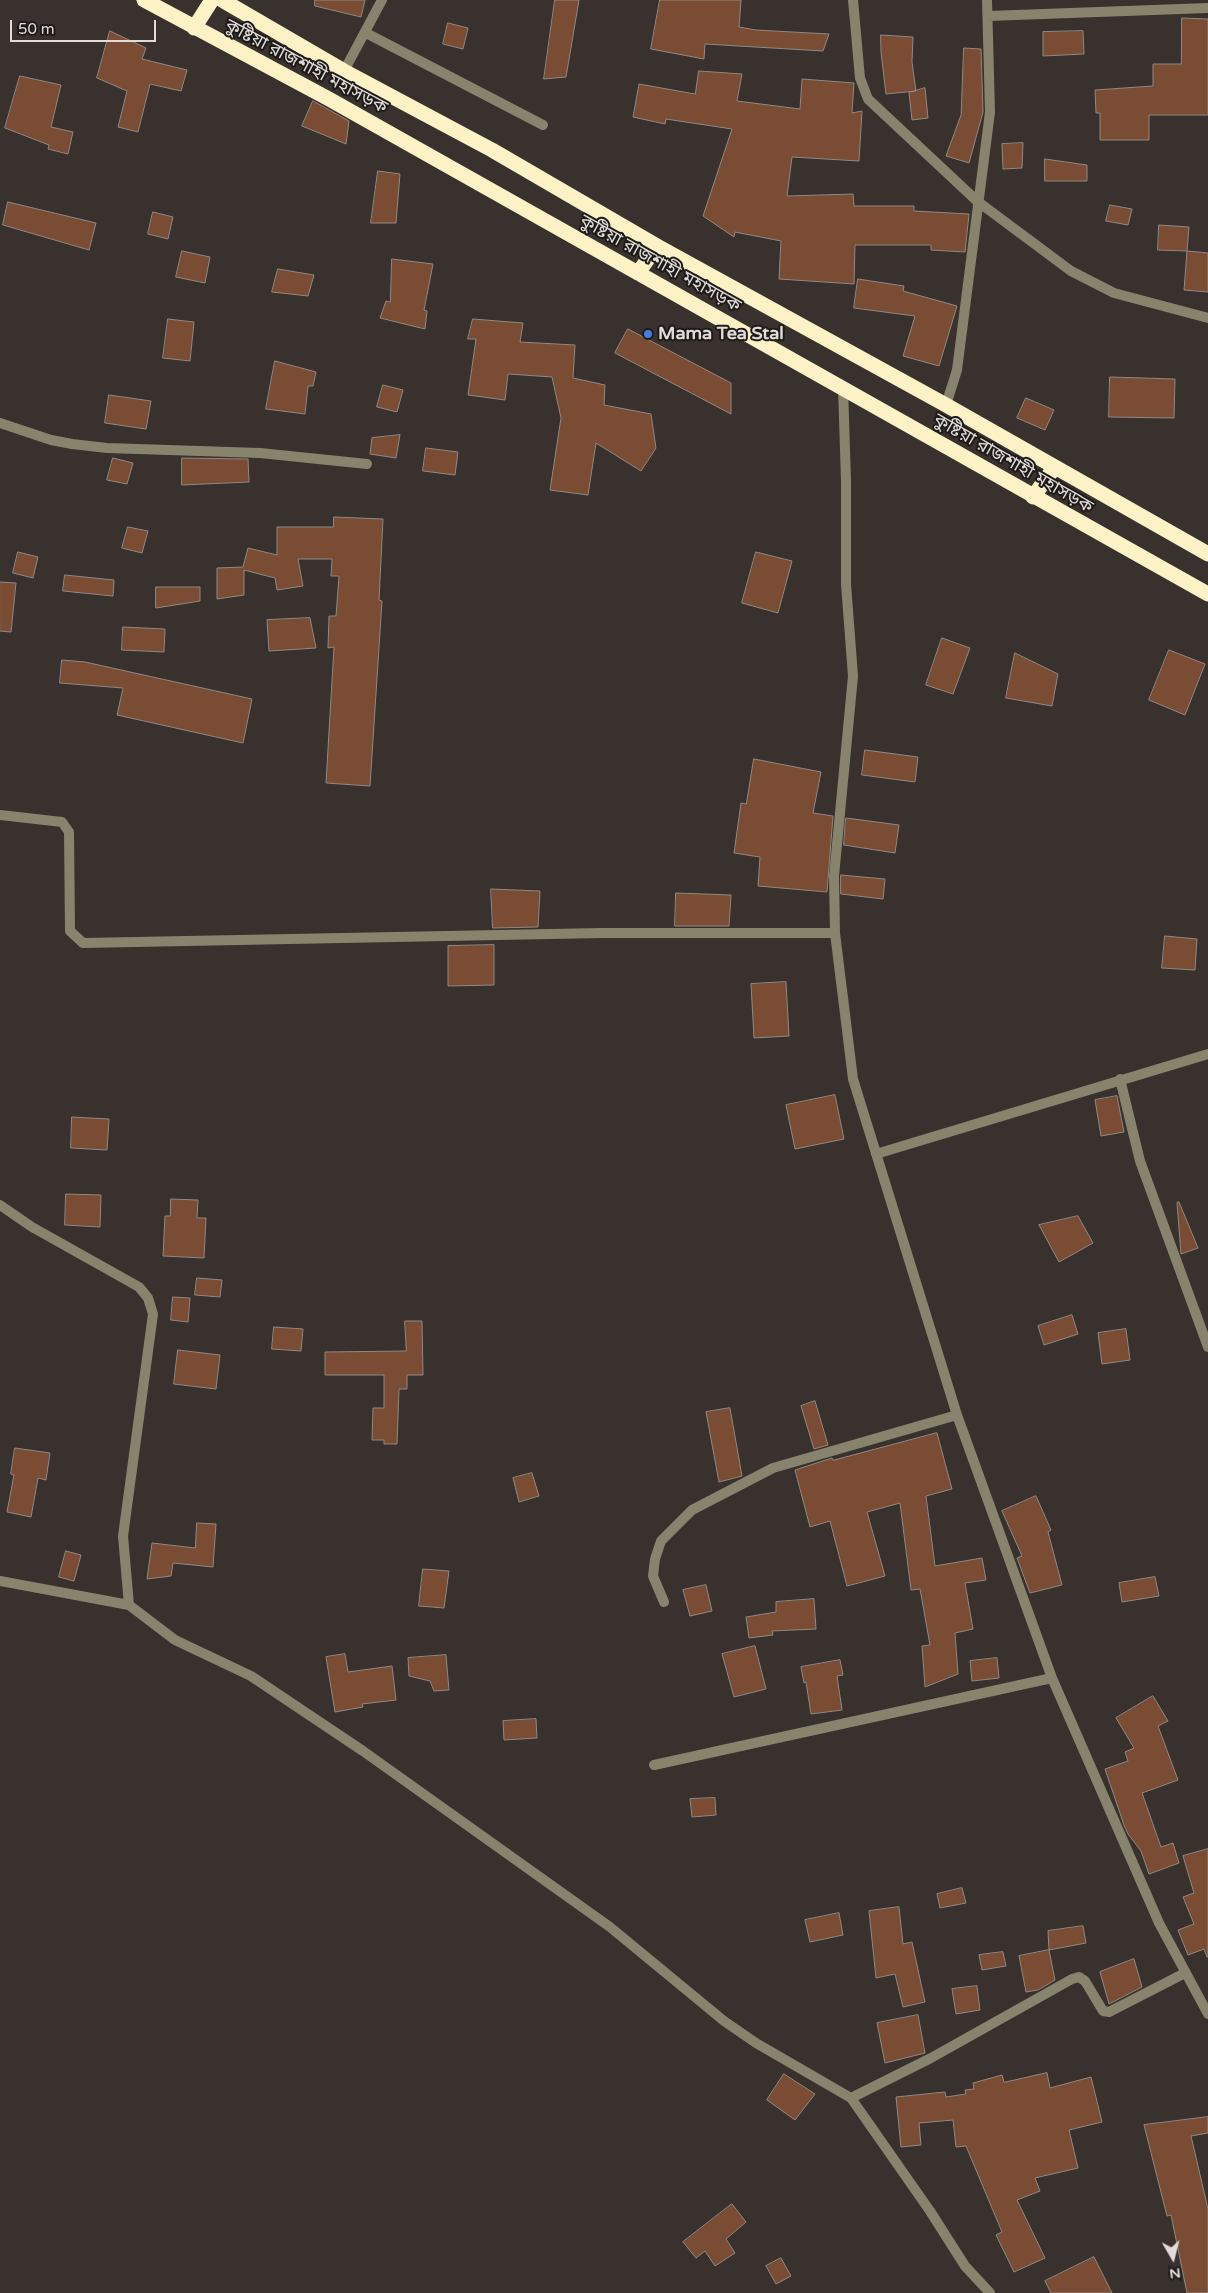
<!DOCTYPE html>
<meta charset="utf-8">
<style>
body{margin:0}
#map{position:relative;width:1208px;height:2293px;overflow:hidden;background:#38312e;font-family:"Varela Round",sans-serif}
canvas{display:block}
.north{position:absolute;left:1148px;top:2233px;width:50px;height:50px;-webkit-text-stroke:4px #1d1a18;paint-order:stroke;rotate:172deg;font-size:14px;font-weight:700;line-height:20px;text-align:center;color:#e1dcda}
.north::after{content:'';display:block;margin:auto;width:18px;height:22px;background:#e1dcda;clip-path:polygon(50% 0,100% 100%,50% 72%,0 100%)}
.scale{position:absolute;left:10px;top:20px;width:146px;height:22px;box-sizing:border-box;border:2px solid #e1dcda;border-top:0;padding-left:6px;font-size:15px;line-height:18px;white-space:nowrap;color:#e1dcda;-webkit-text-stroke:4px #1d1a18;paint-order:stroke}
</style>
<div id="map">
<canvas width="1208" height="2293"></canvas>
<div class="north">N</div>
<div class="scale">50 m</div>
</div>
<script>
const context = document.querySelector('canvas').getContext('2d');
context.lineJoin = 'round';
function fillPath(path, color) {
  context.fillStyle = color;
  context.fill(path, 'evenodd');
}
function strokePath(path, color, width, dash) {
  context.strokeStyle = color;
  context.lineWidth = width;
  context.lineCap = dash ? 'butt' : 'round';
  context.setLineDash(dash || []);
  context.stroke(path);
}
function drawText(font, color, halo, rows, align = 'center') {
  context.font = font + ' "Varela Round","Noto Sans Bengali",sans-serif';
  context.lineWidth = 4;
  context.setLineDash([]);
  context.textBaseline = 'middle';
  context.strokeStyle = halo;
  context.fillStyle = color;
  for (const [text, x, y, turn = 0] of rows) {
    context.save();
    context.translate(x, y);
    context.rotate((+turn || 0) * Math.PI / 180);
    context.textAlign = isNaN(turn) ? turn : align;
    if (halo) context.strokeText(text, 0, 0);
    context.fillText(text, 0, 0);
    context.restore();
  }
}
const building = new Path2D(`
 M315,0H365L361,17L315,6Z
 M555,0H579L566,77L544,79Z
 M660,0H741L739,27L756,30L829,34L823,51L705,44L704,59L651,49Z
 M1182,18L1208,19V115H1149V140H1100V113H1096L1095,90L1153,86V64H1181Z
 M448,23L468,28L463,49L443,44Z
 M110,31L146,48L142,59L187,70L181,91L150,84L138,132L118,127L127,91L97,78Z
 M1083,31L1084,54L1043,56V32Z
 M881,35L913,37L912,62L916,91L886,94L881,52Z
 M964,48L981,49L983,112L969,163L946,156L961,115Z
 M699,71L742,74L737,101L800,109L802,79L854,83L852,113L862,111L859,161L792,157L787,196L853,194L854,206H914V211L969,214L965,252L931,250V245H855L854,284L779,279L781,241L735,232L734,237L703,216L732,129L666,119L665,124L633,117L639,84L695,94Z
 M20,76L61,85L51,127L73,132L68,154L48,149L49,145L5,128Z
 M925,88L928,118L912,120L909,93Z
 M313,101L349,121L346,144L302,126Z
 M1023,143L1022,168L1003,169L1002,144Z
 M1045,159L1087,165V181H1045Z
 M378,171L400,174L396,223H371Z
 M8,202L96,223L89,250L3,225Z
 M1110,205L1132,209L1128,225L1106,221Z
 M153,212L173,217L168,239L148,234Z
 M1159,225L1189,227L1187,251L1208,253V292L1184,290L1187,251L1158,250Z
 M182,251L210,257L205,283L176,277Z
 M392,259L433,264L424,310L427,311L425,329L380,318L386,301L390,302Z
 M278,269L314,275L308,296L272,292Z
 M858,279L904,286L903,291L957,306L939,366L903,356L915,316L854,308Z
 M168,319L194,322L190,361L163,358Z
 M473,319L523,323L520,342L575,345L573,378L605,385L604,405L651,414L656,448L641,471L596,443L588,495L550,490L561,418L552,377L508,374L505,400L468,395L476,339H468Z
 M628,329L731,383V414L615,353Z
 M275,361L316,372L313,386H308L305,414L266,409Z
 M1110,377L1175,379L1174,418L1109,417Z
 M383,385L403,390L397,412L377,407Z
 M109,395L151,401L146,429L105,423Z
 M1026,398L1054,410L1045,430L1017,418Z
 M400,435L396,458L370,454L372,438Z
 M426,448L458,452L455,475L423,471Z
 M113,458L133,463L127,484L107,480Z
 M182,458L248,459L249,482L182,485Z
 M334,517L383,519L379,600L382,601L370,786L326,783L334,647L328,648L329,616H336L339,576H331L332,559H298L303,586L277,590L275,578L244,570V595L217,599V568L243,567L248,548L277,555V527H333Z
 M128,527L148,531L142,553L122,548Z
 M18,552L38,557L33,578L13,573Z
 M756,552L792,561L778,613L742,603Z
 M65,575L114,580L113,596L63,591Z
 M0,582L16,583L11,632L0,631Z
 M156,587H200V601L156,608Z
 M310,618L316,648L269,651L267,620Z
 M123,627L165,629L164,652L122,650Z
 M942,638L970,648L953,694L926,685Z
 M1169,650L1205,664L1185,715L1149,700Z
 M1015,653L1058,674L1052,706L1006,698Z
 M62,660L85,662L252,699L243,743L117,715L123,688L60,683Z
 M865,750L918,757L915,782L862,775Z
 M754,759L821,772L813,813L833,816L827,892L758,886L760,857L734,853L741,803L746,804Z
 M846,818L899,825L895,853L844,845Z
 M841,875L885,879L883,899L841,894Z
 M491,889L540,891L538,927L493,928Z
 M676,893L731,895L729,926H675Z
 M1165,936L1197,939L1195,970L1162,968Z
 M494,945V985L448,986V946Z
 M786,982L789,1036L754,1038L751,984Z
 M835,1095L844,1139L795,1149L786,1105Z
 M1117,1096L1124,1132L1101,1136L1095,1100Z
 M72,1117L109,1119L107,1150L71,1148Z
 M66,1194L101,1195L100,1227L65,1225Z
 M171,1199L198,1200L197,1218H206L204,1258L163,1256L165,1216H170Z
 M1179,1202L1198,1248L1181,1254L1177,1203Z
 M1078,1216L1093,1243L1059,1262L1039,1225Z
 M197,1278L222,1280L220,1297L195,1295Z
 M173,1297L190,1298L188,1322L171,1320Z
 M1072,1315L1078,1334L1044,1345L1038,1326Z
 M405,1321H422L423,1375H407V1389H399L397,1444H384V1440H372L373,1408H384V1375H325V1352L406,1351Z
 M274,1327L303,1329L301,1351L272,1349Z
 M1126,1329L1130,1360L1102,1364L1098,1333Z
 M178,1350L220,1355L216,1389L174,1384Z
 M815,1401L828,1445L814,1449L801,1406Z
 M730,1408L742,1476L719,1482L706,1412Z
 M937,1433L952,1489L926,1496L935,1566L982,1558L986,1580L965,1583L973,1629L955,1633L958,1674L925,1687L922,1646L930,1645L920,1589L911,1590L900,1503L867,1512L885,1576L847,1586L830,1521L810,1527L795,1470L832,1458L833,1460Z
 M15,1448L50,1453L46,1480L38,1478L31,1517L7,1512L14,1475L11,1474Z
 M532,1473L539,1496L519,1502L513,1478Z
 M1036,1496L1051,1530L1048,1532L1062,1585L1030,1593L1017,1558L1022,1556L1002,1511Z
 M197,1523L216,1524L213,1567L173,1563L171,1576L147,1579L152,1543L195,1548Z
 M66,1551L81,1555L74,1581L59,1577Z
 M423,1569L449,1571L444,1608L419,1606Z
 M1155,1577L1159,1596L1122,1602L1119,1583Z
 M706,1585L712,1611L690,1616L683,1590Z
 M814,1599L816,1629L772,1631L773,1635L749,1638L746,1617L776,1612V1602Z
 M755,1646L766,1689L734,1697L722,1654Z
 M345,1654L348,1672L392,1666L396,1700L362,1704L363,1707L335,1712L326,1657Z
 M446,1655L449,1690L434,1691L430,1681L409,1676L408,1658Z
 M997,1658L999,1678L972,1681L970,1661Z
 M840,1660L843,1675L837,1676L842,1710L811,1714L806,1682L804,1683L801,1667Z
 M1153,1696L1168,1721L1158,1726L1178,1780L1142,1793L1161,1847L1173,1843L1179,1863L1149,1874L1141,1851L1128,1834L1124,1825L1105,1769L1128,1761L1125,1752L1134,1748L1116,1718Z
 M536,1719L537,1738L504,1740L503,1721Z
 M715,1798L716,1815L692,1817L690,1799Z
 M1208,1849V1957H1207L1204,1949L1188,1955L1178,1930L1194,1924L1183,1897L1194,1893L1183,1856Z
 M962,1888L966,1903L940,1908L937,1894Z
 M899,1907L903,1944L912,1942L925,2002L903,2007L895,1974L876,1978L869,1911Z
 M839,1913L843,1935L810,1942L805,1920Z
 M1083,1926L1086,1943L1049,1950L1048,1931Z
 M1049,1950L1055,1980L1038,1990L1026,1992L1019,1956Z
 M1003,1952L1006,1966L982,1970L979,1955Z
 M1134,1959L1142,1987L1109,2004L1100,1972Z
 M977,1986L980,2010L956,2014L952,1989Z
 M918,2015L925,2053L885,2063L877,2023Z
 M1047,2073L1050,2088L1091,2077L1102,2122L1069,2130L1078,2168L1035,2178L1040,2191L1017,2200L1045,2258L1014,2272L996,2235L1002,2232L966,2146L956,2147L953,2120L919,2123L921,2145L901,2147L896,2097L945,2092L946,2097L966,2094L965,2090L974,2089L973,2083L1002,2075L1004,2082Z
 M784,2074L815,2094L795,2120L767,2100Z
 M1208,2117V2133L1191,2136L1208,2209V2293H1187L1171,2215L1167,2216L1144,2125Z
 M732,2204L746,2222L726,2239L735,2253L715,2266L705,2251L696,2258L683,2242Z
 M1094,2257L1112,2293H1051L1045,2281Z
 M781,2258L791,2276L776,2284L766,2266Z`);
fillPath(building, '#794c33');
strokePath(building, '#918884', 1);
strokePath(new Path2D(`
 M853,0L860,78L868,99L977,201L1071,271L1114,293L1208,318
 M988,16L1208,8
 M366,33L543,125
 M344,71L382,0
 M843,388L846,481V584L853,676L834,876L835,933L853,1079L957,1415L1052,1678L1159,1923L1208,2014
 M946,405L957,370L990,112L987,0
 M0,423L51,440L72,444L107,448L260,453L367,464
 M0,815L62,822L69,832L70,931L83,943L602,933H835
 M1120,1079L1140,1161L1208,1347
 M876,1154L1208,1054
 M0,1205L32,1227L139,1287L148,1298L153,1314L123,1536L129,1605
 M0,1581L129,1605L175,1640L251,1676L363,1751L610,1927L724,2021L756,2043L851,2098L930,2211L965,2266L990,2293
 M664,1602L653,1576L655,1559L661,1541L692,1510L773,1468L957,1415
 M654,1765L1052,1678
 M851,2098L931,2058L1072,1979L1079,1977L1085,1981L1103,2011L1109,2012L1185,1973`), '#88836d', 10);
strokePath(new Path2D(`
 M144,0L329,99L1208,594
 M222,0L344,71L492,150L657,246L946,405L1208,554
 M194,28L212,0
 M638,273L657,246
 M1033,497L1054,468`), '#fdf1c6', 15);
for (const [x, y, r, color] of [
 [648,334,5,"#3f7fe0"]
]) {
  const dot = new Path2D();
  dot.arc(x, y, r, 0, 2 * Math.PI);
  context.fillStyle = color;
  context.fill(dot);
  strokePath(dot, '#1d1a18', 2);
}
drawText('18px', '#e1dcda', '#1d1a18', [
 ["কুষ্টিয়া রাজশাহী মহাসড়ক",306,67,28],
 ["কুষ্টিয়া রাজশাহী মহাসড়ক",660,264,29],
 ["কুষ্টিয়া রাজশাহী মহাসড়ক",1013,464,30]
]);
drawText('bold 18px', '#e1dcda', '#1d1a18', [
 ["Mama Tea Stal",658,334]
], 'left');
</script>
